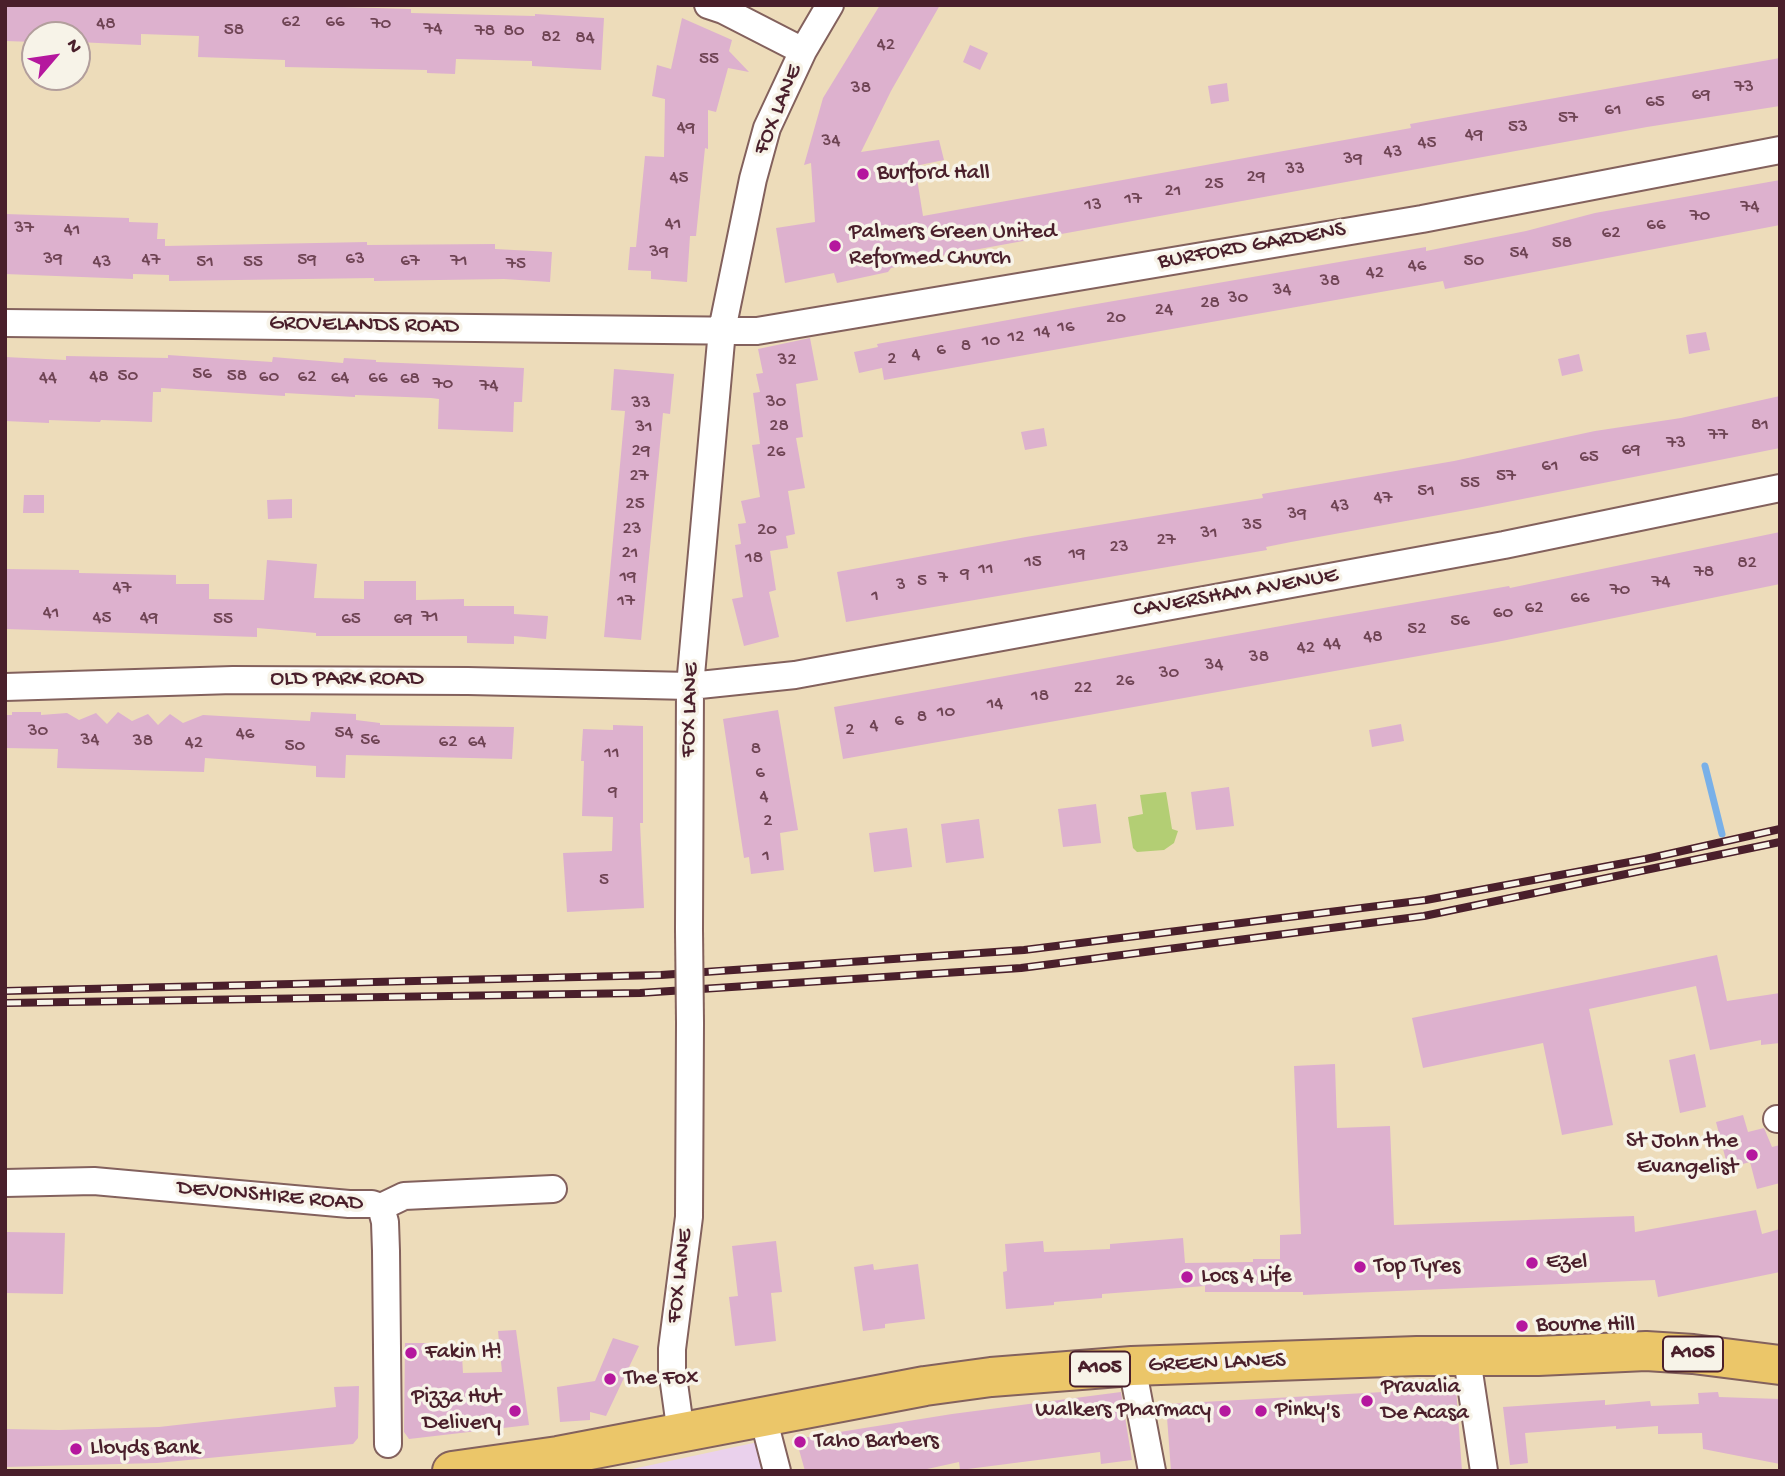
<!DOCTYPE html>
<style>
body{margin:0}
#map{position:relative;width:1785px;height:1476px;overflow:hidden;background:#eddcba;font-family:"Gochi Hand",sans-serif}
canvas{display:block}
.frame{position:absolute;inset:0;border:7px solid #4a1f2b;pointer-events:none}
.north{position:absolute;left:21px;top:21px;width:70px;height:70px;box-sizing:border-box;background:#f7f3e8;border:2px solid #b29e9c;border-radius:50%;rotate:61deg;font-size:19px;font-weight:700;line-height:28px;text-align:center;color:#4a1f2b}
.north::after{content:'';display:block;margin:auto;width:24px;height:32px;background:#b5179e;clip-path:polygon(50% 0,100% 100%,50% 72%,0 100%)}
</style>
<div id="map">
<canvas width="1785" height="1476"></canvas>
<div class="frame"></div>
<div class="north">N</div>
</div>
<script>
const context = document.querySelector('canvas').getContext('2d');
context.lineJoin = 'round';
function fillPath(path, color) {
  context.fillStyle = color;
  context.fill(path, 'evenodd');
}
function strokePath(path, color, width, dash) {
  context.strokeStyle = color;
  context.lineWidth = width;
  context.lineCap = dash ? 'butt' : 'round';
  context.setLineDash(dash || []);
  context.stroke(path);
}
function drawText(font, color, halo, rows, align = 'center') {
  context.font = font + ' "Gochi Hand",sans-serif';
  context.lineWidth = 7;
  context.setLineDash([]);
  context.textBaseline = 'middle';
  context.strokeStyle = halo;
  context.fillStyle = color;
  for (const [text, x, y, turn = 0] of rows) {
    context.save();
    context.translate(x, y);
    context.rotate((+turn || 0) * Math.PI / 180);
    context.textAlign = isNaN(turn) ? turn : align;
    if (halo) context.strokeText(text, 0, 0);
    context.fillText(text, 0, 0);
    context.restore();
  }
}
fillPath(new Path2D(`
 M758,1442L766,1471H623Z`), '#ead1ec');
fillPath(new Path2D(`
 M1166,792L1172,829L1178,831L1174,843L1164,850L1137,852L1133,848L1128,817L1143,814L1140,795Z`), '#b3ce74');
strokePath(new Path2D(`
 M1705,766L1722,834`), '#79b0e8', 7);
fillPath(new Path2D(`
 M5,5H273L411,9V13L535,16V14L604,18L601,70L532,66V61L456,59L455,74L427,73V70L285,67V60L198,57L199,36L141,34V45L77,42V35H35V42L5,41Z
 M880,5H940L891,91L861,152L939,140L944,160L915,166L923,216L1411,128L1410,124L1482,111L1780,58V106L1647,127L930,258V260L891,268L888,272L837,283L834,273L785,283L776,228L815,222L811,163L804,165L823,98Z
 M682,18L732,40L729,51L749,72L728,68L716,112L708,110V149L705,148L696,236H690L687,282L651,279V271L628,270L630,247H636L645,156L664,157L665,99L652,96L657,65L671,69Z
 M970,45L988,53L980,70L963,62Z
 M1227,83L1229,101L1211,104L1208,86Z
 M1780,180V225L1445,289L1443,281L884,380L882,368L859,373L854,352L878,347L877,344L1079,307L1426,247V251L1526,231L1595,213Z
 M5,214L129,218V222L158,223L157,239H165V246L367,242V245L495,244V249L552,252L550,282L504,279L374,281V278L169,281V275L133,274V279L5,274Z
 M1706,332L1710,350L1689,354L1686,335Z
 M810,338L818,380L796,384L803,437L796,438L805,488L788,491L795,534L786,536L788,548L770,551L776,590L769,592L779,637L744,646L732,599L743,597L735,545L741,544L738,524L746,523L741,501L760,497L752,445L760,444L753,393L760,392L756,374L763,373L758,349Z
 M1579,354L1583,371L1562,376L1558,359Z
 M168,355L272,362L273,357L343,363L344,358L376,360V362L524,368L522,402H514L513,432L438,429L439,399L431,398L355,395V397L285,393V396L161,388V392H153L152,422L101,420L100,422L49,420V423L5,421V357L66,360V356L168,358Z
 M614,369L674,374L670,414L663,413L641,640L604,637L625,411L611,410Z
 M1780,396V448L1477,508L1291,542L1266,547L1267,550L846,622L837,572L1026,537L1263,498L1262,494L1454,461L1595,431L1681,418Z
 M1044,428L1047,446L1025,450L1021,432Z
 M24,495H44V513H23Z
 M292,499V518L268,519L267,500Z
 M1780,532V584L1497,642L843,759L834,707L1303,622L1509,586L1510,588Z
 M267,560L317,564L314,598L364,599V581H416V600L464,599V606H514V614L548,616L546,639L514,636V644L467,643V636H316V633L257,628V637L5,629V569L79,570V573L176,575V584H209V599L264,600Z
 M778,710L798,830L780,833L784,870L751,874L749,857L744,858L723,719Z
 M12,712H41V715L67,713L79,720L96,713L107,724L118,712L132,721L148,714L158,725L170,714L183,723L203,715L310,721L311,712L356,714V720L380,723V725L514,727L512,759L346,755L345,778L316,777V766L205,758L204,772L57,768L58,749L5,748V715H12Z
 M1401,724L1404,741L1372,747L1369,730Z
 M613,725L643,726V823H640L644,908L567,912L563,853L612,851L613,817L582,816L584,761H581L583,729L613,730Z
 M1229,787L1234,826L1196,830L1191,792Z
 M1096,804L1101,843L1063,847L1058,809Z
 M979,819L984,858L946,863L941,824Z
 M907,828L912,867L874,872L869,833Z
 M1717,955L1727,1001L1780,993V1043L1761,1045V1040L1710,1050L1696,986L1589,1009L1613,1125L1562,1135L1543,1043L1423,1068L1412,1018Z
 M1695,1054L1706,1107L1680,1113L1669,1060Z
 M1335,1064L1337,1128L1390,1126L1394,1225L1634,1216L1635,1232L1756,1210L1762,1234L1780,1229V1272L1658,1297L1655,1280L1303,1295V1292H1205V1286L1102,1294V1298L1054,1302V1305L1006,1309L1003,1272L1007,1271L1005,1244L1043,1241L1044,1252L1110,1249V1244L1183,1238L1185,1263L1253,1262V1259H1280V1235L1301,1234L1294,1066Z
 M1743,1115L1748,1132L1764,1128L1772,1147L1780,1145V1183L1757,1189L1750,1162L1728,1168L1716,1122Z
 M5,1232L65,1233L63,1294L5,1293Z
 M776,1241L782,1292L771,1293L776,1341L735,1346L729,1297L738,1296L732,1246Z
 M873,1264L874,1270L918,1264L925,1319L885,1324V1328L863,1331L854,1267Z
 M516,1330L529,1425L409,1439L404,1432L405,1343H438L439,1358L462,1356L463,1373L502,1372L498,1331Z
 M613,1338L639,1346L606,1416L590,1412V1420L560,1422L557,1387L595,1381Z
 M359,1386L358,1438L353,1444L157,1463L5,1467V1429L59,1430L159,1427L336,1407L334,1387Z
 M1456,1388L1462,1471H1171L1166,1404Z
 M1121,1392L1132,1460L1101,1464L1100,1452L960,1470L959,1462L918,1471H805L796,1439L952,1414Z
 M1718,1392L1719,1397L1780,1399V1464L1703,1449L1702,1433L1658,1434V1426L1616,1429V1426L1525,1433L1528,1463L1510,1465L1503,1407L1605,1400V1405L1650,1401L1651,1406L1699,1404L1698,1393Z`), '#ddb1ce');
const street = new Path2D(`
 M708,5L723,10L803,51
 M5,323L757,331L1422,219L1780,150
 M5,687L233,680L468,681L690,686L795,675L1504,545L1780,488
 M689,929L690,686L722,330L753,179L767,128L803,51L830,5
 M1777,1119H1780
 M5,1183L94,1181L349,1204H372L381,1207L385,1222L386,1251L388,1444
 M381,1207L404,1196L553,1189
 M1469,1354V1372L1484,1471
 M1132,1366L1152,1471
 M763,1417L777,1471
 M681,1434L672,1369V1349L689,1217L690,1023`);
const primary = new Path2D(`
 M452,1471L558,1456L925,1386L991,1377L1132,1366L1417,1356H1538L1646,1351L1693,1354L1780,1365`);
strokePath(street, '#83615d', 30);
strokePath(primary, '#83615d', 42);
strokePath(street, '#fff', 26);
strokePath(primary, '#ebc669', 38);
const rail = new Path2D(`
 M5,991L661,975L1024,950L1426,900L1646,859L1780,829
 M5,1003L640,993L1021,968L1424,916L1780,842`);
strokePath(rail, '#4a1f2b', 8);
strokePath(rail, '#f7f3e8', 5, [16]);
const streetBridge = new Path2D(`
 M689,929L690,1023`);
strokePath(streetBridge, '#83615d', 30, []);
strokePath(streetBridge, '#fff', 26);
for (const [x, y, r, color] of [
 [863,174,7,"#b5179e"],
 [835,246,7,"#b5179e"],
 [1752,1155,7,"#b5179e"],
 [1532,1263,7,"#b5179e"],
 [1360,1267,7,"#b5179e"],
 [1187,1277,7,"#b5179e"],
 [1522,1326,7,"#b5179e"],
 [411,1353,7,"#b5179e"],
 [610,1379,7,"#b5179e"],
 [1367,1401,7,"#b5179e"],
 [515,1411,7,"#b5179e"],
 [1225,1411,7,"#b5179e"],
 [1261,1411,7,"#b5179e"],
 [800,1442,7,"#b5179e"],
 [76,1449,7,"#b5179e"]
]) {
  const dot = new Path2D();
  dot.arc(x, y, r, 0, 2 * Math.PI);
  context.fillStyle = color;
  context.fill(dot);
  strokePath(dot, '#f7f3e8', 2.5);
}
drawText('19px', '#6f4454', null, [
 ["62",291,23],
 ["66",335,23],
 ["48",106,25],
 ["70",381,25],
 ["74",433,30],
 ["58",234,31],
 ["78",485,32],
 ["80",514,32],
 ["82",551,38],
 ["84",585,39],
 ["42",886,46],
 ["55",709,60],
 ["73",1744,88],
 ["38",861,89],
 ["69",1701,96],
 ["65",1655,103],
 ["61",1613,111],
 ["57",1568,119],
 ["53",1518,128],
 ["49",686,129],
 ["49",1474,136],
 ["34",831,142],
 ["45",1427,144],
 ["43",1393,153],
 ["39",1353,160],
 ["33",1295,170],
 ["29",1256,178],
 ["45",679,179],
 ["25",1214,185],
 ["21",1173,192],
 ["17",1133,200],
 ["13",1093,206],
 ["74",1750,208],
 ["70",1700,217],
 ["41",673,225],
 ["66",1656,226],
 ["37",24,229],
 ["41",72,231],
 ["62",1611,234],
 ["58",1562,244],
 ["39",659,253],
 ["54",1519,254],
 ["39",53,260],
 ["63",355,260],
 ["47",151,261],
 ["59",307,261],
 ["67",410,262],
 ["71",459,262],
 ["50",1474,262],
 ["43",102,263],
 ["51",205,263],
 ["55",253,263],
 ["75",516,265],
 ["46",1417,267],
 ["42",1375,274],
 ["38",1330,282],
 ["34",1282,291],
 ["30",1238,299],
 ["28",1210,304],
 ["24",1164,311],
 ["20",1116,319],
 ["16",1066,328],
 ["14",1042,333],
 ["12",1016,338],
 ["10",991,342],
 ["8",966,347],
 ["6",941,351],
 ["4",916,356],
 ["2",892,360],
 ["32",787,361],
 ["56",202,375],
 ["50",128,377],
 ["58",237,377],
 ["48",99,378],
 ["60",269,378],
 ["62",307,378],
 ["44",48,379],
 ["64",340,379],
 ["66",378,379],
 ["68",410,380],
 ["70",443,385],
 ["74",489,387],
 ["30",776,403],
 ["33",641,404],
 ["81",1760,426],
 ["28",779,427],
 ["31",644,428],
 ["77",1718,436],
 ["73",1676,444],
 ["69",1631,451],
 ["29",641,452],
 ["26",776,453],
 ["65",1589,458],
 ["61",1550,467],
 ["27",639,477],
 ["57",1506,477],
 ["55",1470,484],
 ["51",1426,492],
 ["47",1383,499],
 ["25",635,505],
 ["43",1340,507],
 ["39",1297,515],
 ["35",1252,526],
 ["23",632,530],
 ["20",767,531],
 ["31",1209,534],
 ["27",1166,541],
 ["23",1119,548],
 ["21",630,554],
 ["19",1077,555],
 ["18",754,559],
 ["15",1033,563],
 ["82",1747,564],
 ["11",986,570],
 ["78",1704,573],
 ["9",965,575],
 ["19",628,578],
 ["7",943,579],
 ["5",922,582],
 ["74",1661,583],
 ["3",901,586],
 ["47",122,589],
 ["70",1620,591],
 ["1",875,597],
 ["66",1580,599],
 ["17",626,602],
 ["62",1534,609],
 ["41",51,614],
 ["60",1503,614],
 ["71",430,618],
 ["45",102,619],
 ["49",149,619],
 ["55",223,620],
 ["65",351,620],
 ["69",403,620],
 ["56",1460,622],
 ["52",1417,630],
 ["48",1373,638],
 ["44",1332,645],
 ["42",1306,649],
 ["38",1259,658],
 ["34",1214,666],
 ["30",1169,674],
 ["26",1125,682],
 ["22",1083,689],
 ["18",1040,697],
 ["14",995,705],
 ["10",946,713],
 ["8",922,718],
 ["6",899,722],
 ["4",874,727],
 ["2",850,731],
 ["30",38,732],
 ["54",344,734],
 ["46",245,735],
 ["34",90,741],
 ["56",370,741],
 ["38",143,742],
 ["62",448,743],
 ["64",477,743],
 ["42",194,744],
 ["50",295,747],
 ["8",756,750],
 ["11",612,754],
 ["6",760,774],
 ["9",613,793],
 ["4",764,798],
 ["2",768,822],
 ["1",766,857],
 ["5",604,881]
]);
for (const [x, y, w] of [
 [1693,1354,60],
 [1100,1369,60]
]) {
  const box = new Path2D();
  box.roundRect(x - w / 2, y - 17.5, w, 35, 5);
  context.fillStyle = '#f7f3e8';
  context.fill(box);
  strokePath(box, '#4a1f2b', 2);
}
drawText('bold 21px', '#4a1f2b', null, [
 ["A105",1693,1354],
 ["A105",1100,1369]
]);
drawText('23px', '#4a1f2b', '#f7f3e8', [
 ["FOX LANE",779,110,-68],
 ["BURFORD GARDENS",1252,247,-10],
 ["GROVELANDS ROAD",364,326,1],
 ["CAVERSHAM AVENUE",1236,594,-10],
 ["OLD PARK ROAD",347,680],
 ["FOX LANE",691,710,-88],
 ["DEVONSHIRE ROAD",270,1197,5],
 ["FOX LANE",681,1276,-83],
 ["GREEN LANES",1217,1364,-2]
]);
drawText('23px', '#4a1f2b', '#f7f3e8', [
 ["Burford Hall",877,174],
 ["Palmers Green United",849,233],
 ["Reformed Church",849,259],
 ["St John the",1738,1142,"right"],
 ["Evangelist",1738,1168,"right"],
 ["Ezel",1546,1263],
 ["Top Tyres",1374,1267],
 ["Locs 4 Life",1201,1277],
 ["Bourne Hill",1536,1326],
 ["Fakin It!",425,1353],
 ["The Fox",624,1379],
 ["Pravalia",1381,1388],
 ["De Acasa",1381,1414],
 ["Pizza Hut",501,1398,"right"],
 ["Delivery",501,1424,"right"],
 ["Walkers Pharmacy",1211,1411,"right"],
 ["Pinky's",1275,1411],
 ["Taho Barbers",814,1442],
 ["Lloyds Bank",90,1449]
], 'left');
</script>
